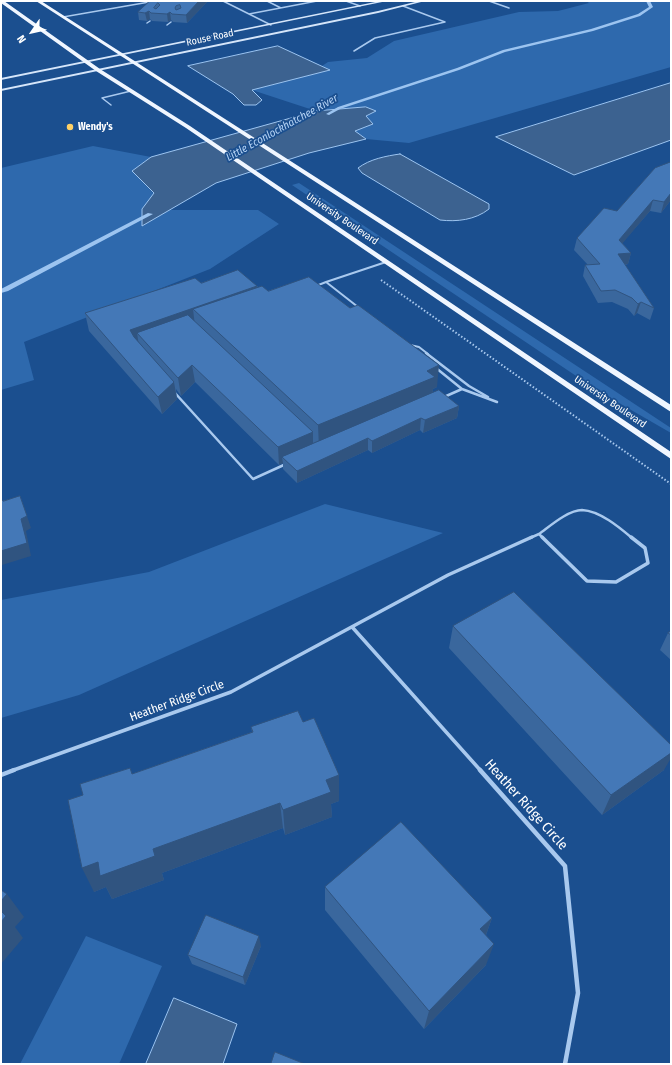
<!DOCTYPE html>
<style>
body{margin:0}
#map{position:relative;width:672px;height:1065px;overflow:hidden;background:#1b4f8f;font-family:"Fira Sans Condensed",sans-serif}
canvas{display:block}
.frame{position:absolute;inset:0;border:2px solid #fff;pointer-events:none}
.north{position:absolute;left:12px;top:12px;width:40px;height:40px;-webkit-text-stroke:3px #1b4f8f;paint-order:stroke;rotate:236deg;font-size:11px;font-weight:700;line-height:16px;text-align:center;color:#fff}
.north::after{content:'';display:block;margin:auto;width:14px;height:18px;background:#fff;clip-path:polygon(50% 0,100% 100%,50% 72%,0 100%)}
</style>
<div id="map">
<canvas width="672" height="1065"></canvas>
<div class="frame"></div>
<div class="north">N</div>
</div>
<script>
const context = document.querySelector('canvas').getContext('2d');
context.lineJoin = 'round';
function fillPath(path, color) {
  context.fillStyle = color;
  context.fill(path, 'evenodd');
}
function strokePath(path, color, width, dash) {
  context.strokeStyle = color;
  context.lineWidth = width;
  context.lineCap = dash ? 'butt' : 'round';
  context.setLineDash(dash || []);
  context.stroke(path);
}
function drawText(font, color, halo, rows, align = 'center') {
  context.font = font + ' "Fira Sans Condensed",sans-serif';
  context.lineWidth = 3.5;
  context.setLineDash([]);
  context.textBaseline = 'middle';
  context.strokeStyle = halo;
  context.fillStyle = color;
  for (const [text, x, y, turn = 0] of rows) {
    context.save();
    context.translate(x, y);
    context.rotate((+turn || 0) * Math.PI / 180);
    context.textAlign = isNaN(turn) ? turn : align;
    if (halo) context.strokeText(text, 0, 0);
    context.fillText(text, 0, 0);
    context.restore();
  }
}
fillPath(new Path2D(`
 M586,1H671V67L409,143L366,139L355,131L366,116L376,111L366,107L316,111L252,90L329,70L322,66L328,62L367,58L394,41L519,12L558,11L589,3Z
 M93,146L151,157L132,171L154,194L142,209V225L167,210H258L279,224L210,269L24,342L34,380L1,390V168Z
 M299,183L671,428V433L600,392L292,185Z
 M325,504L443,533L79,695L1,718V600L149,572Z
 M86,936L162,966L119,1064H20Z`), '#2e69ad');
const water = new Path2D(`
 M278,46L330,70L252,90L262,100L256,105H244L233,94L188,66Z
 M671,83V140L574,175L496,137Z
 M366,107L376,111L366,116L373,124L355,131L366,139L309,153L216,183L142,226V209L154,193L132,171L151,157L316,111Z
 M400,154L489,204V209C475,220 457,222 440,220L362,173L358,168C370,159 386,156 400,154Z
 M174,998L237,1024L223,1064H146Z`);
fillPath(water, '#3c6290');
strokePath(water, '#9cc4f0', 1);
fillPath(new Path2D(`
 M646,1H650L653,7L640,16L593,31L505,52L459,70L340,109L329,115L326,114L338,107L457,68L503,50L591,29L638,14L649,7Z
 M148,213L153,214L8,291L1,293V289Z`), '#9cc4f0');
strokePath(new Path2D(`
 M381,280L671,484`), '#a9c9ee', 2, [1.5, 2]);
strokePath(new Path2D(`
 M223,1L271,25
 M267,1L281,8
 M346,1L360,6
 M489,1L509,8
 M403,6L445,22
 M249,14L317,1
 M63,17L155,1
 M147,23L150,21
 M167,25L171,22
 M354,51L375,38L445,22
 M111,105L102,98L131,91`), '#a9c9ee', 1.5);
strokePath(new Path2D(`
 M316,286L326,282
 M358,307L326,282L386,262
 M410,345L419,347L428,354`), '#a9c9ee', 2);
strokePath(new Path2D(`
 M426,353L469,386L488,397
 M436,368L462,389L497,402
 M175,393L253,479L286,464
 M444,397L462,389
 M539,534L543,538
 M539,534C549,527 568,510 582,510C600,511 619,527 632,538
 M530,538L539,534`), '#a9c9ee', 2.5);
strokePath(new Path2D(`
 M542,537L587,581L616,582L648,563L645,548L631,537
 M353,628L481,771
 M11,771L231,692L448,575L532,537`), '#a9c9ee', 3.5);
strokePath(new Path2D(`
 M480,770L565,866L578,993L565,1064
 M1,775L14,770`), '#a9c9ee', 4.5);
fillPath(new Path2D(`
 M380,1H387L1,80V78Z
 M419,1H425L378,13L1,91V89L378,11Z`), '#d6e6fa');
fillPath(new Path2D(`
 M1,1H4L100,69L190,126L671,452V459L186,128L96,71L1,3Z
 M36,1H41L671,405V412Z`), '#f0f6ff');
fillPath(new Path2D(`
 M150,1H208L187,23L173,22L171,20L168,22L152,21L150,19L147,21L139,20L138,12Z
 M655,168L671,200L661,213L650,211L622,243L631,253L628,264L625,265L654,308L650,320L637,313L634,316L628,309L612,302L598,303L583,276L585,265H588L574,250L577,238L617,211Z
 M201,283L257,286L258,287L268,291L437,387L433,389V393L459,406L457,418L423,433L420,430L372,453L368,450L297,483L283,469V463L279,465L195,382L181,396L176,389L177,399L162,414L89,331L85,313Z
 M453,626L664,770L602,815L449,648Z
 M671,631V660L660,650L668,633Z
 M303,722L339,775V801L331,804L332,817L285,835L283,828L162,873L164,880L112,899L106,887L94,892L83,795L132,774L252,732L251,727Z
 M325,887L492,918L486,935V965L424,1029L325,910Z
 M261,946L245,985L192,964L188,955Z`), '#3a679d');
fillPath(new Path2D(`
 M199,1H208L187,23L186,15Z
 M149,11L150,19L147,21L145,13Z
 M170,12L171,20L168,22L167,14Z
 M671,193V200L661,213L664,202Z
 M653,200L650,211L616,251L619,240Z
 M631,253L628,264L615,266L618,254Z
 M257,286L259,303L193,309L195,326L137,333L139,346L134,348L130,330Z
 M641,302L637,313L634,316L638,304Z
 M192,365L195,382L181,396L178,378Z
 M439,365L437,387L433,389L432,399L319,448L318,425L427,371Z
 M174,382L177,399L162,414L158,397Z
 M459,406L457,418L423,433L425,420Z
 M421,418L420,430L372,453V441Z
 M313,432V450L282,457L283,463L279,465L278,447Z
 M368,438V450L297,483V471Z
 M27,516L31,528L26,531L31,556L2,565L1,563V551L21,519Z
 M671,753V758L664,770L602,815L611,795Z
 M339,775V801L331,804L332,817L285,835L283,810L326,780Z
 M280,803L283,828L162,873L164,880L112,899L106,887L94,892L82,868L98,862L153,849Z
 M7,894L24,917L15,927L23,938L1,964V901Z
 M492,918L484,940L480,929Z
 M259,936L261,946L245,985L243,977Z
 M494,944L486,965L424,1029L429,1011Z`), '#305480');
const building = new Path2D(`
 M150,1H199L186,15L172,14L170,12L167,14L151,13L149,11L145,13L138,12ZM158,3L160,5L156,9L154,8ZM180,5L181,8L176,10L175,8L176,6Z
 M671,162V193L664,202L653,200L619,240L631,253L618,254L654,308L641,302L638,304L632,298L615,290L601,291L585,265L600,264L577,238L604,208L617,211L655,168Z
 M238,270L257,286L130,330L134,337L174,382L158,397L85,313L195,278L201,283Z
 M309,277L350,308L358,305L439,365L427,371L435,377L318,425L193,309L262,286L268,291Z
 M188,315L313,432L278,447L192,365L178,378L137,333Z
 M439,390L459,406L425,420L421,418L372,441L368,438L297,471L282,457Z
 M20,496L27,516L21,519L27,543L1,551V499L3,501Z
 M514,592L671,745V753L611,795L453,626Z
 M671,631V635L668,633Z
 M298,711L303,722L314,718L339,775L326,780L331,792L283,810L280,803L153,849L155,856L100,876L98,862L82,868L68,800L83,795L80,784L130,768L132,774L253,732L251,727Z
 M401,822L492,918L480,929L494,944L429,1011L325,887Z
 M1,890L7,894L1,901Z
 M1,911L6,916L1,922Z
 M206,915L259,936L243,977L188,955Z
 M275,1052L305,1064H271Z`);
fillPath(building, '#4478b7');
strokePath(building, '#305480', 1);
for (const [x, y, r, color] of [
 [70,127,4,"#ffd166"]
]) {
  const dot = new Path2D();
  dot.arc(x, y, r, 0, 2 * Math.PI);
  context.fillStyle = color;
  context.fill(dot);
  strokePath(dot, '#1b4f8f', 1.5);
}
drawText('10px', '#fff', '#1b4f8f', [
 ["Rouse Road",210,38,-12],
 ["University Boulevard",342,219,34],
 ["University Boulevard",610,402,34]
]);
drawText('bold 10px', '#fff', '#1b4f8f', [
 ["Wendy's",78,127]
], 'left');
drawText('italic 11px', '#b5d3f5', '#1b4f8f', [
 ["Little Econlockhatchee River",282,128,-29]
]);
drawText('12px', '#fff', '#1b4f8f', [
 ["Heather Ridge Circle",177,701,-20]
]);
drawText('14px', '#fff', '#1b4f8f', [
 ["Heather Ridge Circle",526,805,48]
]);
</script>
